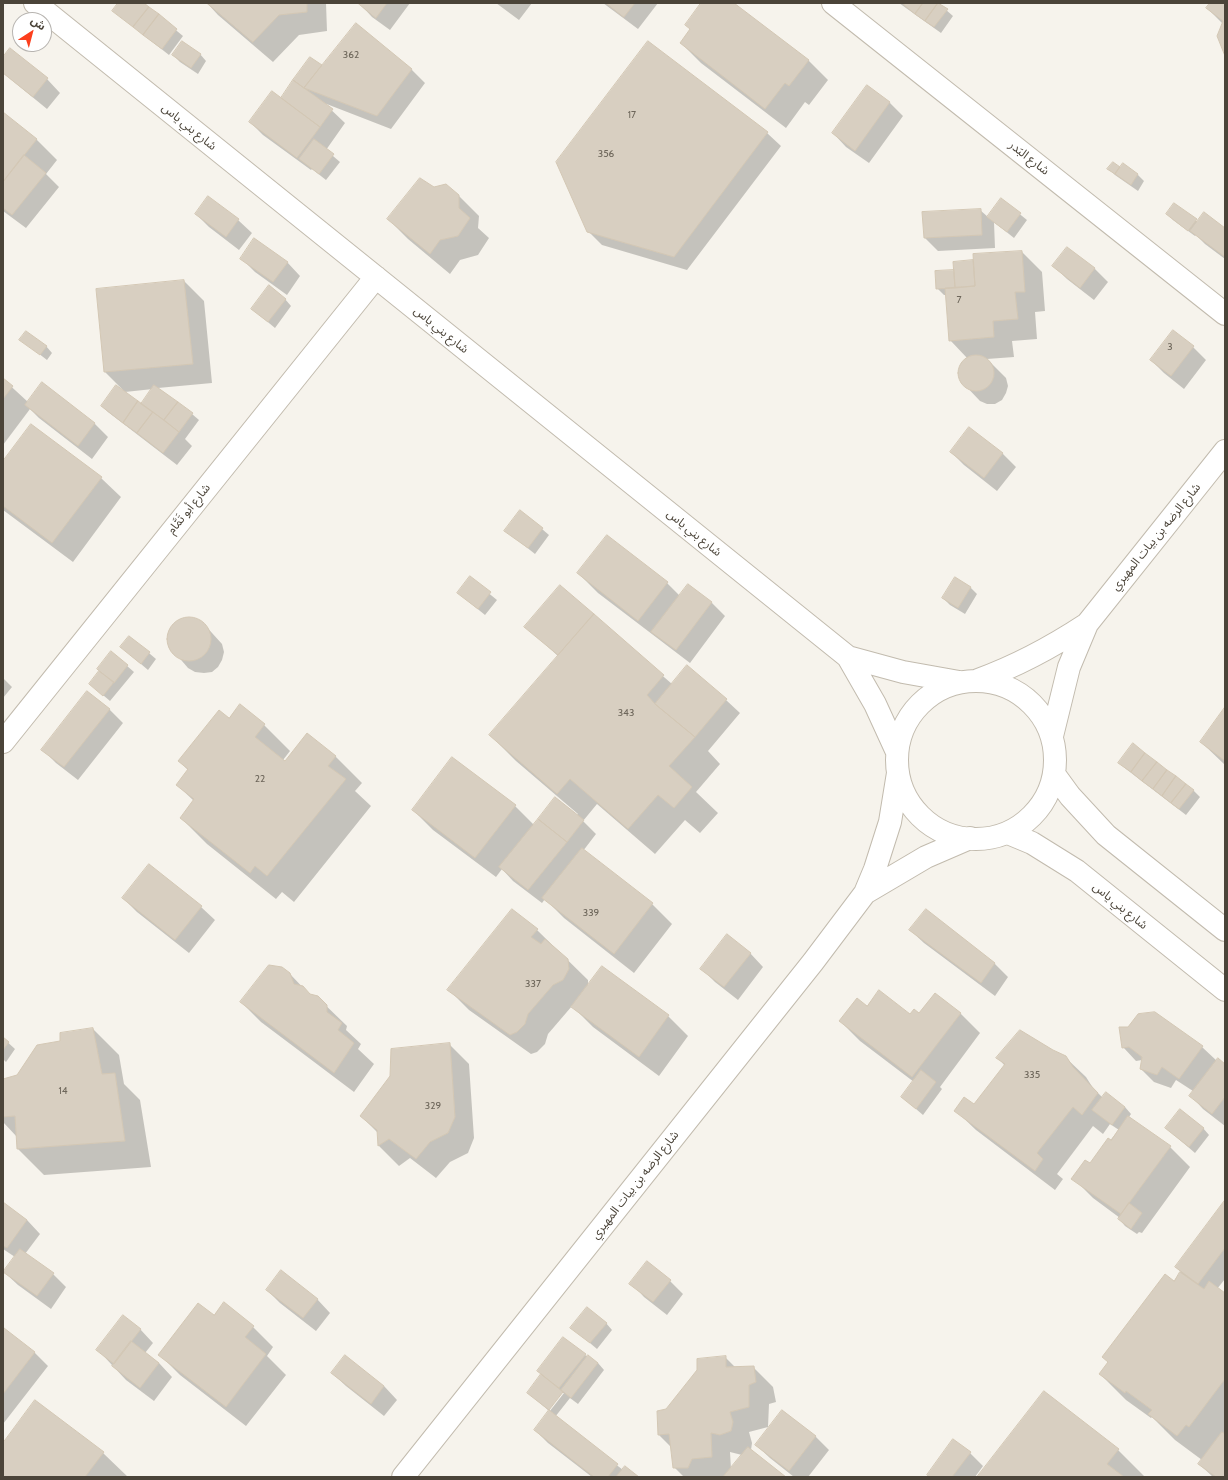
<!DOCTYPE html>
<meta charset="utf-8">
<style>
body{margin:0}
#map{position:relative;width:1228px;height:1480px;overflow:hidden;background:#f6f3ec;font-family:Cabin,"Noto Sans Arabic",sans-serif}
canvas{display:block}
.frame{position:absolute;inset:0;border:4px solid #4b4439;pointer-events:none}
.north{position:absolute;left:12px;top:12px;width:40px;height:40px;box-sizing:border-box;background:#fff;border:1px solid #b7b4b0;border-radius:50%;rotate:36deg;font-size:11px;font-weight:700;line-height:16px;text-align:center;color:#4b4439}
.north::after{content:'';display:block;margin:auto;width:14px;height:18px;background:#fc3f1d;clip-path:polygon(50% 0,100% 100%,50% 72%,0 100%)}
</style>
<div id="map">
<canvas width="1228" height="1480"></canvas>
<div class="frame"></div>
<div class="north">ش</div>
</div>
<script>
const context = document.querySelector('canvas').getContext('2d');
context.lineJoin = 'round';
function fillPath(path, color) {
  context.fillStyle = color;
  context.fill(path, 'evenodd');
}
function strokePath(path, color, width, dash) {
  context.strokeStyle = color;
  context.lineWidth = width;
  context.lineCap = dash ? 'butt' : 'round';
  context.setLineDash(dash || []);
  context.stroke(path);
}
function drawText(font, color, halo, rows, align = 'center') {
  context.font = font + ' Cabin,"Noto Sans Arabic",sans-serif';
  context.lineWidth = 3;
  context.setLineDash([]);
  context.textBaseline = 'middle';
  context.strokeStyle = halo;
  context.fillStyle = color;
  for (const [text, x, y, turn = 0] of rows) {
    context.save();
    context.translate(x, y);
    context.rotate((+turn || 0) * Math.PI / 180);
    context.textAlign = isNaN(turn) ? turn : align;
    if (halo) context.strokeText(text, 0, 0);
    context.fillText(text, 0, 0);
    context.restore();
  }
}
fillPath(new Path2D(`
 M119,3H143L183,36L169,55L113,11Z
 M207,3H326L327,31L299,35L273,62L218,15Z
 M359,3H410L390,30L372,17Z
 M496,3H532L519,20Z
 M603,3H658L638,29Z
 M703,3H733L808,60L828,80L809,105L805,102L786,128L701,63L681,43L691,30Z
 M899,3H938L953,16L941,33Z
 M1211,3H1225V53L1223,24L1207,8Z
 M356,25L412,70L425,83L391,129L324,103L345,123L326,150L340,162L326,180L312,169L311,170L263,135L250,122L281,99L311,59L322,66Z
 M10,50L47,79L60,93L47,109L3,73V58Z
 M200,54L206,61L198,74L180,62L173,55Z
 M867,87L890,103L903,116L869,163L846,147L833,133Z
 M3,113L37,140L57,160L46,174L59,187L26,228L3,211Z
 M767,133L781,146L687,270L602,245L588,231Z
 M1113,163L1120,169L1123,164L1138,175L1144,181L1138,191L1115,175L1109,169Z
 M433,188L458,195L479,216L478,228L489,238L478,255L460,260L450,274L408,239L388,219Z
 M209,198L238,220L252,233L239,250L209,227L196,214Z
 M1001,199L1027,220L1014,238L994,222L995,248L938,251L925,238L980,210L988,217Z
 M1167,213L1225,229V259L1205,244L1196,235L1195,236L1173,220Z
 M1067,248L1095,269L1108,282L1094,300L1067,279L1054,266Z
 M1022,252L1042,272L1045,311L1035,312L1037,339L1012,341L1014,357L987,359L1006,378L1008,386L1006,393L1002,400L995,404H987L980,401L961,381L958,373L960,366L967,358L950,340L946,295H944L937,288L955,271L954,263L974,261Z
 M241,258L287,262L300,276L287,295L255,272Z
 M184,281L204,301L212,383L158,388L192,414L199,420L185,439L192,446L177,465L108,412L102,406L141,405L153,389L125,392L105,372Z
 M285,299L291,306L275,328L252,309Z
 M21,340L46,346L52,353L47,360Z
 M1193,347L1206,360L1184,389L1164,373L1151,360Z
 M3,379L28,402L42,383L95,424L108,437L92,459L39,418L30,409L3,445Z
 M969,428L1003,454L1016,467L997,491L964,465L951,452Z
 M3,463L101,478L121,497L73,562L3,510Z
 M542,529L549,535L535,554L506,531Z
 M607,536L667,583L680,596L688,585L712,603L725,616L690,663L598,593L578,573Z
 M470,578L497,600L485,615L458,593Z
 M560,587L672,684L726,700L740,713L708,751L720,764L696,792L718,813L700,833L685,820L655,854L597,804L583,821L596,834L583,851L652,904L672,924L634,973L564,918L545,899L542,903L513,881L502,869L496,877L433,830L413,810L515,806L534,825L576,816L578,814L516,761L490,735L558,656L526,627Z
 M970,587L977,594L965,614L950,605L943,598Z
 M188,618L196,619L203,623L222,644L224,652L222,660L218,667L212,672L204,673L195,672L188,668L170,647L168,639L169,631L174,624L180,619Z
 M130,637L156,659L148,670L121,647Z
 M111,652L134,672L110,701L90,684L100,671Z
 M3,678L12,687L3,698Z
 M240,706L264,725L290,751L283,760L285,762L307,734L336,757L362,783L355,791L371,806L294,902L282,892L276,899L207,844L181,818L194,801L177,785L189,771L179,761L229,720Z
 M109,709L123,723L78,780L56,763L42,749Z
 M1225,709V765L1201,742Z
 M1119,763L1193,790L1200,797L1186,815L1126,769Z
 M123,898L201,907L215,920L189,953L137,912Z
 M926,910L995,964L1008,977L995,996L924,943L910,930Z
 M537,930L588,980V986L602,967L668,1016L688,1036L659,1076L593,1027L572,1006L548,1034L545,1044L537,1052L531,1054L469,1010L449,990Z
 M750,953L763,967L738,1000L715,982L701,968Z
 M290,974L310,995L317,997L347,1026L346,1030L361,1044L358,1049L374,1064L354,1092L261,1022L241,1002Z
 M867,1007L910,1016L960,1013L980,1033L940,1087L942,1089L923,1115L902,1097L914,1082L860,1041L840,1021Z
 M1128,1028L1202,1047L1217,1061L1225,1065V1126L1203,1109L1190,1095L1193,1091L1176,1080L1171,1088L1154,1082L1141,1069L1142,1060L1136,1061L1123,1047Z
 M93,1029L119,1055L124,1084L140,1100L151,1167L44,1175L18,1149L17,1137L3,1122V1080L18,1076L61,1042Z
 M3,1038L15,1049L6,1062L3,1059Z
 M449,1044L469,1064L474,1138L468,1153L450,1162L436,1178L410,1158L399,1166L379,1146L378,1133L361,1116Z
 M1052,1051L1065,1057L1086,1077L1093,1088L1103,1098L1125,1107L1131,1114L1129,1117L1170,1147L1190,1167L1142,1233L1139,1232L1137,1234L1125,1226L1119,1219L1120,1218L1093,1198L1073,1178L1090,1164L1119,1130L1110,1124L1103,1134L1093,1126L1057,1174L1063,1179L1055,1190L976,1130L956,1111L974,1105L1005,1066L998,1058Z
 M1166,1128H1203L1209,1135L1195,1153Z
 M1225,1201V1279L1217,1289L1225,1295V1477H1213L1199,1464L1202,1460L1175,1440L1152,1417L1151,1418L1126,1400L1100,1374L1181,1272L1176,1267Z
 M3,1204L27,1220L40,1234L25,1254L53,1274L66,1287L51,1309L18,1285L4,1272L15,1257L3,1249Z
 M670,1281L683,1294L667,1315L644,1297L631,1283Z
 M267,1290L317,1299L330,1313L316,1331L280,1303Z
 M224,1304L253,1327L273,1347L267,1356L286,1375L246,1426L180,1375L160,1355L214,1317Z
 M606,1323L612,1330L597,1349L571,1327Z
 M140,1329L153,1343L145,1353L159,1363L172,1377L154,1401L126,1380L97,1349Z
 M5,1330L35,1353L48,1366L3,1424V1332Z
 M585,1355L598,1363L604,1370L578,1404L570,1398L555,1417L623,1470L637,1477H592L548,1443L535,1430L564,1393H561L548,1410L528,1393L542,1375Z
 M725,1357L735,1367H753L773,1387L776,1402L769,1404L768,1427L749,1432L752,1443L751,1450L785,1477H684L674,1467L672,1448L659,1435L667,1410ZM730,1452L742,1455L731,1469Z
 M332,1373L384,1386L397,1400L384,1416L346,1386Z
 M783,1411L816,1437L829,1450L808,1477H794L770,1458L756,1445Z
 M3,1444L103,1453L128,1477H3Z
 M1118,1450L1144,1476L1143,1477H979Z
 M970,1453L983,1466L975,1477H931Z`), '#0003');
const building = new Path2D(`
 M118,3H144L149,7L133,27L112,11Z
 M207,3H307V12L279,15L253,42Z
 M358,3H387L376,18Z
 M606,3H635L624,17Z
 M701,3H734L809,60L789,86L785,83L765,109L680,43L690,29L685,25Z
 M905,3H923L915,14L904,5Z
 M923,3H938L925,21L915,14Z
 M938,3L948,9L934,27L925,21Z
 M1210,3H1225V56L1217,36L1223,21L1206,8Z
 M149,7L159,14L143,35L133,27Z
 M159,14L177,29L162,49L143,35Z
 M356,23L412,69L377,116L304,88Z
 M182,41L201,54L191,68L172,55Z
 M648,41L768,132L674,257L587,232L556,162Z
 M10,48L48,78L33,97L3,73V57Z
 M310,57L322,65L304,88L293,80Z
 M293,80L333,109L320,127L281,98Z
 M867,85L890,102L855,151L832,133Z
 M272,91L320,127L297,158L249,122Z
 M3,112L37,139L3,182Z
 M314,139L334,154L319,174L299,159Z
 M24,155L46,173L12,215L3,208V182Z
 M1113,162L1120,167L1115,174L1107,169Z
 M1123,163L1138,174L1131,185L1115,174Z
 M420,178L434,187L446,184L459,195V208L470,218L458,236L440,240L430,254L387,219Z
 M208,196L239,219L226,237L195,214Z
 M1001,198L1021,213L1007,232L987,217Z
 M1174,203L1197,219L1188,231L1166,214Z
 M981,209L982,235L924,238L922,212Z
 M1204,212L1225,228V257L1190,231Z
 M254,238L288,262L273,282L240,259Z
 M1067,247L1095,268L1080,288L1052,266Z
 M1022,251L1025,292H1015L1018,319L993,321L994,337L949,341L945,288L975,286L973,254Z
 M973,260L975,286L955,288L953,262Z
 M954,270L955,288L936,289L935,271Z
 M184,280L193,364L104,372L96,289Z
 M269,285L286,299L268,322L251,309Z
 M1173,330L1194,346L1171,376L1150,360Z
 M26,331L47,346L40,355L19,340Z
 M958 373a18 18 0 1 1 36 0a18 18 0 1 1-36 0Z
 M3,378L13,386L3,399Z
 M42,382L95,423L78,446L25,405Z
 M116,385L138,401L123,423L101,406Z
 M154,385L178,402L164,420L141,404Z
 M138,401L153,412L137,433L123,423Z
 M178,402L193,413L179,432L164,420Z
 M153,412L179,432L163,453L137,433Z
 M31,424L102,477L52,543L3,506V461Z
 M969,427L1003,453L984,478L950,452Z
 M520,510L543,528L528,548L504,531Z
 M607,535L668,582L638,621L577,573Z
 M470,576L491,592L478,609L457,593Z
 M955,577L971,587L958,608L942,598Z
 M688,584L712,602L676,650L651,632Z
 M560,585L594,614L558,655L524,627Z
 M594,614L664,675L647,695L655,704L695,737L669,766L692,787L674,808L658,795L628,829L570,779L557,794L489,735Z
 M167 639a22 22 0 1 1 44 0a22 22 0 1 1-44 0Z
 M129,636L150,652L141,664L120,647Z
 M111,651L128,665L114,683L97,669Z
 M687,665L727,699L695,737L655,704Z
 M99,671L114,682L103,696L89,684Z
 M87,691L110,709L64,767L41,750Z
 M240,704L265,724L255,737L285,761L307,733L336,756L328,766L346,779L267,876L255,866L250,873L180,818L194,799L176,785L188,769L178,761L219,710L229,718Z
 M1225,707V761L1200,742Z
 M1133,743L1145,753L1131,772L1118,763Z
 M1145,753L1157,762L1142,781L1131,772Z
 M452,757L516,805L475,858L412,810Z
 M1157,762L1167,770L1153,789L1142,781Z
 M1167,770L1176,776L1162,796L1153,789Z
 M1176,776L1186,784L1171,803L1162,796Z
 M1186,784L1194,790L1179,809L1171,803Z
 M555,797L584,820L567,842L538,819Z
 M538,819L567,842L528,890L499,867Z
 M582,848L653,903L614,954L542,898Z
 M149,864L202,906L175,940L122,898Z
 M512,909L538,929L531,937L541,944L545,939L568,959L569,969L563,980L553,985L528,1014L525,1024L517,1032L510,1035L447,990Z
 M926,909L995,963L981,983L909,930Z
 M727,934L751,953L724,987L700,969Z
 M269,965L282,967L290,973L294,984L303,986L310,994L318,996L327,1005V1012L342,1023L338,1030L354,1043L334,1073L240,1002Z
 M602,966L669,1015L639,1057L571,1007Z
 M879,990L910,1014L914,1009L919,1013L935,993L961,1013L912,1077L839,1021L857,998L867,1006Z
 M1155,1012L1203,1046L1179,1079L1162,1067L1157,1075L1140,1069L1142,1057L1129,1047L1122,1048L1119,1027H1128L1138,1014Z
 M93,1028L102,1074L115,1073L125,1141L17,1149L15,1116L3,1117V1079L17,1075L37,1045L60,1041V1033Z
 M1020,1030L1053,1050L1066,1056L1073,1067L1098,1093L1082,1115L1073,1107L1037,1153L1043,1159L1035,1171L954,1111L964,1097L974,1104L1005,1064L996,1058Z
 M3,1037L9,1042L3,1050Z
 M450,1043L455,1117L448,1133L430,1142L416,1159L389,1139L378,1146L377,1130L360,1116L390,1076L391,1049Z
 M1218,1058L1225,1064V1097L1212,1114L1189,1096Z
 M921,1070L936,1082L916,1109L901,1097Z
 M1106,1092L1125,1107L1112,1125L1092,1110Z
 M1180,1109L1204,1128L1189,1147L1165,1128Z
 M1128,1116L1171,1146L1121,1214L1071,1179L1085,1160L1090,1163L1108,1138L1111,1140Z
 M1225,1200V1248L1198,1284L1175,1267Z
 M3,1202L27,1220L7,1248L3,1246Z
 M1129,1203L1142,1213L1131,1229L1118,1219Z
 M20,1249L54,1273L37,1296L3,1272Z
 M647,1261L671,1280L653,1302L629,1284Z
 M281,1270L318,1299L303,1318L266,1290Z
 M1180,1272L1204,1289L1209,1281L1225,1293V1379L1189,1427L1186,1425L1177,1436L1148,1414L1152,1410L1126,1391L1125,1393L1099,1374L1108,1362L1102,1357L1165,1274L1174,1281Z
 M224,1302L254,1326L245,1337L266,1354L226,1407L158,1355L198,1303L214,1315Z
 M587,1307L607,1323L590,1343L570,1328Z
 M123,1315L141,1329L114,1364L96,1350Z
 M4,1328L35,1352L3,1394V1330Z
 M563,1337L586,1354L559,1388L537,1371Z
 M131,1341L159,1363L140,1388L112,1366Z
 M345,1355L384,1386L371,1404L331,1373Z
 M588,1355L598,1363L571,1398L561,1390Z
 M726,1356V1367L754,1366L756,1382L749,1385V1407L730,1412L733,1422L731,1431L720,1435L711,1433L712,1457L692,1459L688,1468H673L669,1434L658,1435L657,1411L666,1409L697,1370V1359Z
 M541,1374L563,1392L549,1410L527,1393Z
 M1044,1391L1119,1449L1107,1464L1124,1477H977Z
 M35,1400L104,1452L85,1477H3V1443Z
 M549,1410L618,1464L608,1477H594L534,1430Z
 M782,1410L816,1436L789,1471L755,1445Z
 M1222,1432L1225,1434V1477H1216L1198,1464Z
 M953,1439L971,1452L952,1477H930L927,1475Z
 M748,1447L786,1477H723Z
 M625,1466L639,1477H616Z`);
fillPath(building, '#d8cfc1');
strokePath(building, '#d3c7b4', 1);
const minor = new Path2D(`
 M35,3L848,657L875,704L897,752
 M833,3L1225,314
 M848,657L903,672L959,682
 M978,680C1017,666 1052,647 1087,624
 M897 760a79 79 0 1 1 158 0a79 79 0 1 1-158 0Z
 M1052,736L1069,667L1087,624L1225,451
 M3,742L376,277
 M1054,774L1070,796L1106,835L1225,930
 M1008,833L1032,843L1077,871L1225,990
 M865,893L926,857L970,838
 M403,1477L813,962L865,893L875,869L890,822L898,773`);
strokePath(minor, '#c2bbae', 24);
strokePath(minor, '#fff', 22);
drawText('10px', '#6e675b', null, [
 ["362",351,55],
 ["17",632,115],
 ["356",606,154],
 ["7",959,300],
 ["3",1170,347],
 ["343",626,713],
 ["22",260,779],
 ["339",591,913],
 ["337",533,984],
 ["335",1032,1075],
 ["14",63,1091],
 ["329",433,1106]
]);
drawText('12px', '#4b4439', '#fff', [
 ["شارع بني ياس",189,127,39],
 ["شارع البَدر",1029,158,38],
 ["شارع بني ياس",441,330,39],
 ["شارع أبو تَمَّام",189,509,-51],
 ["شارع بني ياس",694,533,39],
 ["شارع الرضه بن بيات المهيري",1156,537,-51],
 ["شارع بني ياس",1120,906,39],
 ["شارع الرضه بن بيات المهيري",635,1185,-52]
]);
</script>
